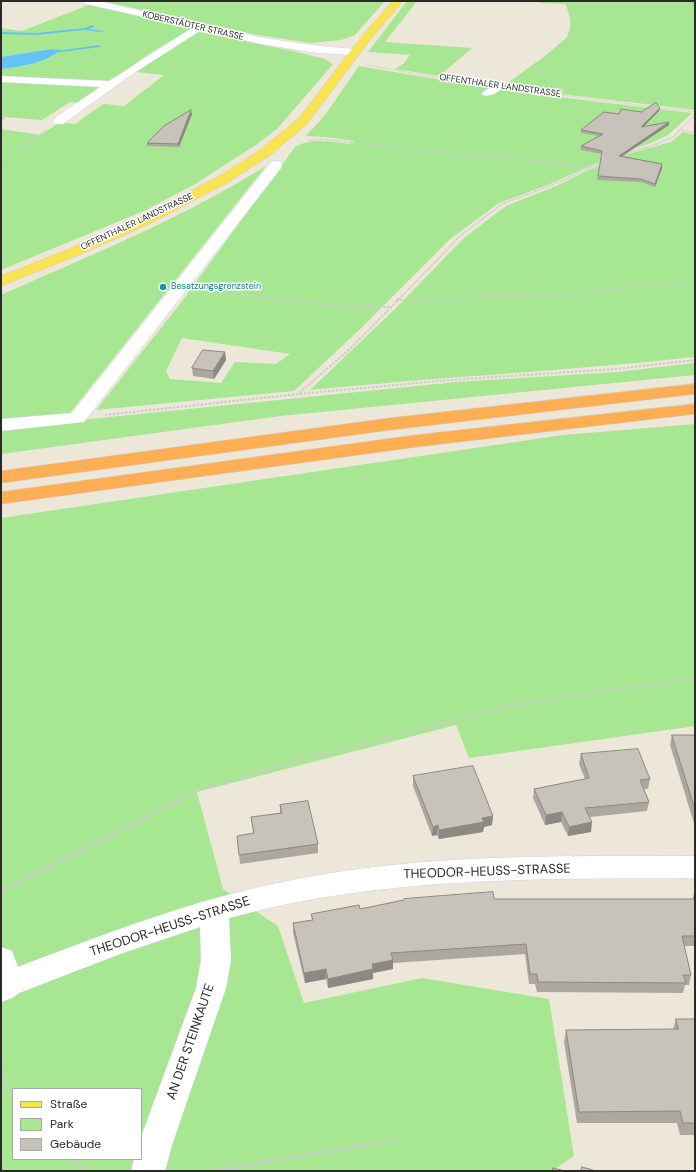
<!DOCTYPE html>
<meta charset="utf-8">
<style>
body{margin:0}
#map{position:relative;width:696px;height:1172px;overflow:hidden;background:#ede7da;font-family:"DM Sans",sans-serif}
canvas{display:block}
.frame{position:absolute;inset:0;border:2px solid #292929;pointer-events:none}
.legend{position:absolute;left:12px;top:1088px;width:130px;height:72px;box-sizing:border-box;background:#fff;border:1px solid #a9a9a9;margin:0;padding:5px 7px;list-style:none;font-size:12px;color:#292929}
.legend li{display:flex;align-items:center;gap:8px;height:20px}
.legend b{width:20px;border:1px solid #a9a9a9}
</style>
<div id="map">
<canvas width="696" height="1172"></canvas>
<div class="frame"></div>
<ul class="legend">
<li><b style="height:5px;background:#fae352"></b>Straße</li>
<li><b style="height:11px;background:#a7e792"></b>Park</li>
<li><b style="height:11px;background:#c8c3ba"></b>Gebäude</li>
</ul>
</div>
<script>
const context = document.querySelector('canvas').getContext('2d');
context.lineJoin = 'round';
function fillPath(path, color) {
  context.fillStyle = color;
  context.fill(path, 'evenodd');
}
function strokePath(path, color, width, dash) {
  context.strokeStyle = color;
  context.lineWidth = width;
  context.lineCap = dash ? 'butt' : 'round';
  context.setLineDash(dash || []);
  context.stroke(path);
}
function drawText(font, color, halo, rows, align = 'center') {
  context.font = font + ' "DM Sans",sans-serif';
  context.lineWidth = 3;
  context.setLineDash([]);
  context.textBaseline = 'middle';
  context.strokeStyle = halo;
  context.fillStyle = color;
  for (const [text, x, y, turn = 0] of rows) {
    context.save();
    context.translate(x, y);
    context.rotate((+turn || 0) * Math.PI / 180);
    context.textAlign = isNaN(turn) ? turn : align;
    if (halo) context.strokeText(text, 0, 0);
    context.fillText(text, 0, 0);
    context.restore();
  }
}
fillPath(new Path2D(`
 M101,1H385L355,35L341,40L311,43L258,35Z
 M407,1H417L385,42L472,48L439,76L395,69L404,63L410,55L368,52Z
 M539,1H695V110L502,87L545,56L567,37L570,28V19L566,4L538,3Z
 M91,4L192,28L147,55L81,103L70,102L42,120L5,117L1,122V69C24,66 41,64 61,51L51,49L1,57V28L22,31Z
 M199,32L288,50L325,59L333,64L278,128L256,145L195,184L146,210L1,270V129L41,135L60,122L75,124L103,104L124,106L164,75L135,72Z
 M359,66L501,90L692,113L668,135L651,143L617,154L550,184L499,203L449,240L359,330L294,391L96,410L180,304L295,147C312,137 331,142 350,144L354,141L326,137L306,136L325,115ZM182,338L290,354L276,364L235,362L221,383L170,379L166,371Z
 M683,132L695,135V357C567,371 438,377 310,390L396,308L464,238L506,206L556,186L591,169L624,155L671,142Z
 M266,166L70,413L1,420V295C91,255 183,218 266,166Z
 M695,363V375L281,416L1,454V428L456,382L617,372Z
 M695,424V726L469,758L456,725L197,792L223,889L278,926L304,1003L422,978L549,999L574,1156L552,1171H1V518L563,435ZM13,1089H141V1159H13Z`), '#a7e792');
fillPath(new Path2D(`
 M51,49L62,50C41,64 25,66 1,69V57Z`), '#65c2f7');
fillPath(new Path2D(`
 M93,25L94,27L88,29L104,31L102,32L84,30L36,35L1,34V32L36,33L85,28Z
 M99,45L100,47L52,53L50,52Z`), '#65c2f7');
const minor = new Path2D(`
 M81,1H98C183,20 268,44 356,49L361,52L356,55L317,53L261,44L201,30L128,77L63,124H55L53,121L55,118L100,87L1,82V76L109,81L192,28L86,4Z
 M497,84L503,87C498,93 490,97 483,95L481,93Z
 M276,161L281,162L282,165L281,168L84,422L1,431V419L72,413L271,162Z
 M695,856V878C539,879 381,876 229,918L231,960L226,988L172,1145L165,1171H131L134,1159H141V1137L196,988L201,960L200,927L120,954L19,993L12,998L1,1002V947L12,951L18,967C105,934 192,900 283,882C418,853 557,856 695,856Z`);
const major = new Path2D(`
 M393,1H403L370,40L307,124L269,156L227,183L151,223L79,255L1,286V276L69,249L141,217L218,177L260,150L299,118L362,36Z`);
const highway = new Path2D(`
 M695,384V394L390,430L1,483V471L390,418Z
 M695,404V414L416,447L1,504V492L416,435Z`);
strokePath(minor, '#cfd1e4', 1);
strokePath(major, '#ccc', 1);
strokePath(highway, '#ccc', 1);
strokePath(new Path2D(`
 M366,65L475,84
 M166,68L242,76L244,78
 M512,89L695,112
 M539,92L550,81L537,68C561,51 582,41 574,8
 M681,129L695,115`), '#ccc', 1, [1.5, 1]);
strokePath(new Path2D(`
 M681,130L695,133
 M308,140L324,139L426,152L499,157L590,167
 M624,154L657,144L673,137L682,128
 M1,162L47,130
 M201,289L256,296
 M402,296L460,236L502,204L554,184L603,162
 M524,296L582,294L641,285L695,284`), '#ccc', 1.5, [2, 1]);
strokePath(new Path2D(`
 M248,295L345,307H389
 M396,300L555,295
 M299,393L350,349L403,295
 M105,415L299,394L450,380L616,369L695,360`), '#ccc', 2, [2.5, 1.5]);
strokePath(new Path2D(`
 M179,800L200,789L319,755L518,704L695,678`), '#ccc', 2.5, [3, 2]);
strokePath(new Path2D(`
 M1,891L181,799
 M1,1063L4,1080L13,1097
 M74,1159L86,1171
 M213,1171L396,1140`), '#ccc', 3.5, [4, 3]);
fillPath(minor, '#fff');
fillPath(major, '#fae352');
fillPath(highway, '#ffae53');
fillPath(new Path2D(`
 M660,108L659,111L644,126L669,122V125L622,156L662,164V168L655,187L641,182L597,180L602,154L581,150V146L599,136L581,133V130L619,114L641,112Z
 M192,114L179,147L147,146V143Z
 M225,352L226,360L214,379L193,376L192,368Z
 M672,735H695V827L670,745Z
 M581,754L650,779L648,789H644L649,802L647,811L590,817L591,832L568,836L561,822L545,825L533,798L534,789L585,779L579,764Z
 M413,776L493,816L492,825L484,827L483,832L439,839L437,835L432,836L413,786Z
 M280,805L318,844V853L240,864L237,836L253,833L251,817L280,813Z
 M695,888V946H684L691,975L689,985H685L683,993L537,992L535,984H529L525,954L393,963V969L373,973V979L328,988L326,979L305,983L293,933V923L312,920L311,914L360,909L494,899H693V897Z
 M676,1019H695V1135H680L677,1123H577L564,1042L566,1030H673Z`), '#aca8a0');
fillPath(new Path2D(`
 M660,108L659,111L640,130L641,127Z
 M191,110L192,114L179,147L178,144Z
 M669,122V125L618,159L619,156Z
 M662,164V168L655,187V184Z
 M225,352L226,360L214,379L213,371Z
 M562,812L561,822L545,825L546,815Z
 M493,816L492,825L484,827L483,832L439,839V830L482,818Z
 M592,822L591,832L568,836L569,827Z
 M438,825L437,835L432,836L433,827Z
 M393,960V969L373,973V979L328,988V979L372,964Z
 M326,969V979L305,983L304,973Z`), '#8c8882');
const building = new Path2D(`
 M656,103L660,108L641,127L669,122L619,156L662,164L655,184L641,179L598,176L602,151L581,146L603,134L581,130L604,112L619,114L621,109L641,112Z
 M191,110L178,144L147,143L164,126Z
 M203,350L225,352L213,371L192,368Z
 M672,735H695V809Z
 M638,749L650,779L640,780L649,802L585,808L592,822L569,827L562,812L546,815L534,789L589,778L581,754Z
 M473,766L493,816L482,818L484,822L439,830L438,825L433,827L413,776Z
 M308,801L318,844L239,855L237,836L254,833L251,817L282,813L280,805Z
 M493,892L494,899H695V936H682L691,975H683L686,983L538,982L537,974H530L526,944L391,953L393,960L372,964L373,969L328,979L326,969L304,973L293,923L313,920L311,914L359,905L360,909L404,900V899Z
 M676,1019H695V1123H683L680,1111L579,1112L566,1030L678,1029Z
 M582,1167L596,1171H581Z
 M553,1168L565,1171H553Z`);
fillPath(building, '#c8c3ba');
strokePath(building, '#8c8882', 1);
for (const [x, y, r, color] of [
 [163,287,4,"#0f9aa8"]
]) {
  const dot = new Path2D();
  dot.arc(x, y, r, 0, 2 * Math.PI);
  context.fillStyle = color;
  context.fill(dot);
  strokePath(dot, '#fff', 1.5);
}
drawText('9px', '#292929', '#fff', [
 ["KOBERSTÄDTER STRASSE",193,26,13],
 ["OFFENTHALER LANDSTRASSE",500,86,8],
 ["OFFENTHALER LANDSTRASSE",137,222,-25]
]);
drawText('9px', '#0d838f', '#fff', [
 ["Besatzungsgrenzstein",171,287]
], 'left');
drawText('13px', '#292929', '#fff', [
 ["THEODOR-HEUSS-STRASSE",487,872,-2],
 ["THEODOR-HEUSS-STRASSE",170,927,-18],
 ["AN DER STEINKAUTE",191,1042,-71]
]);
</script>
